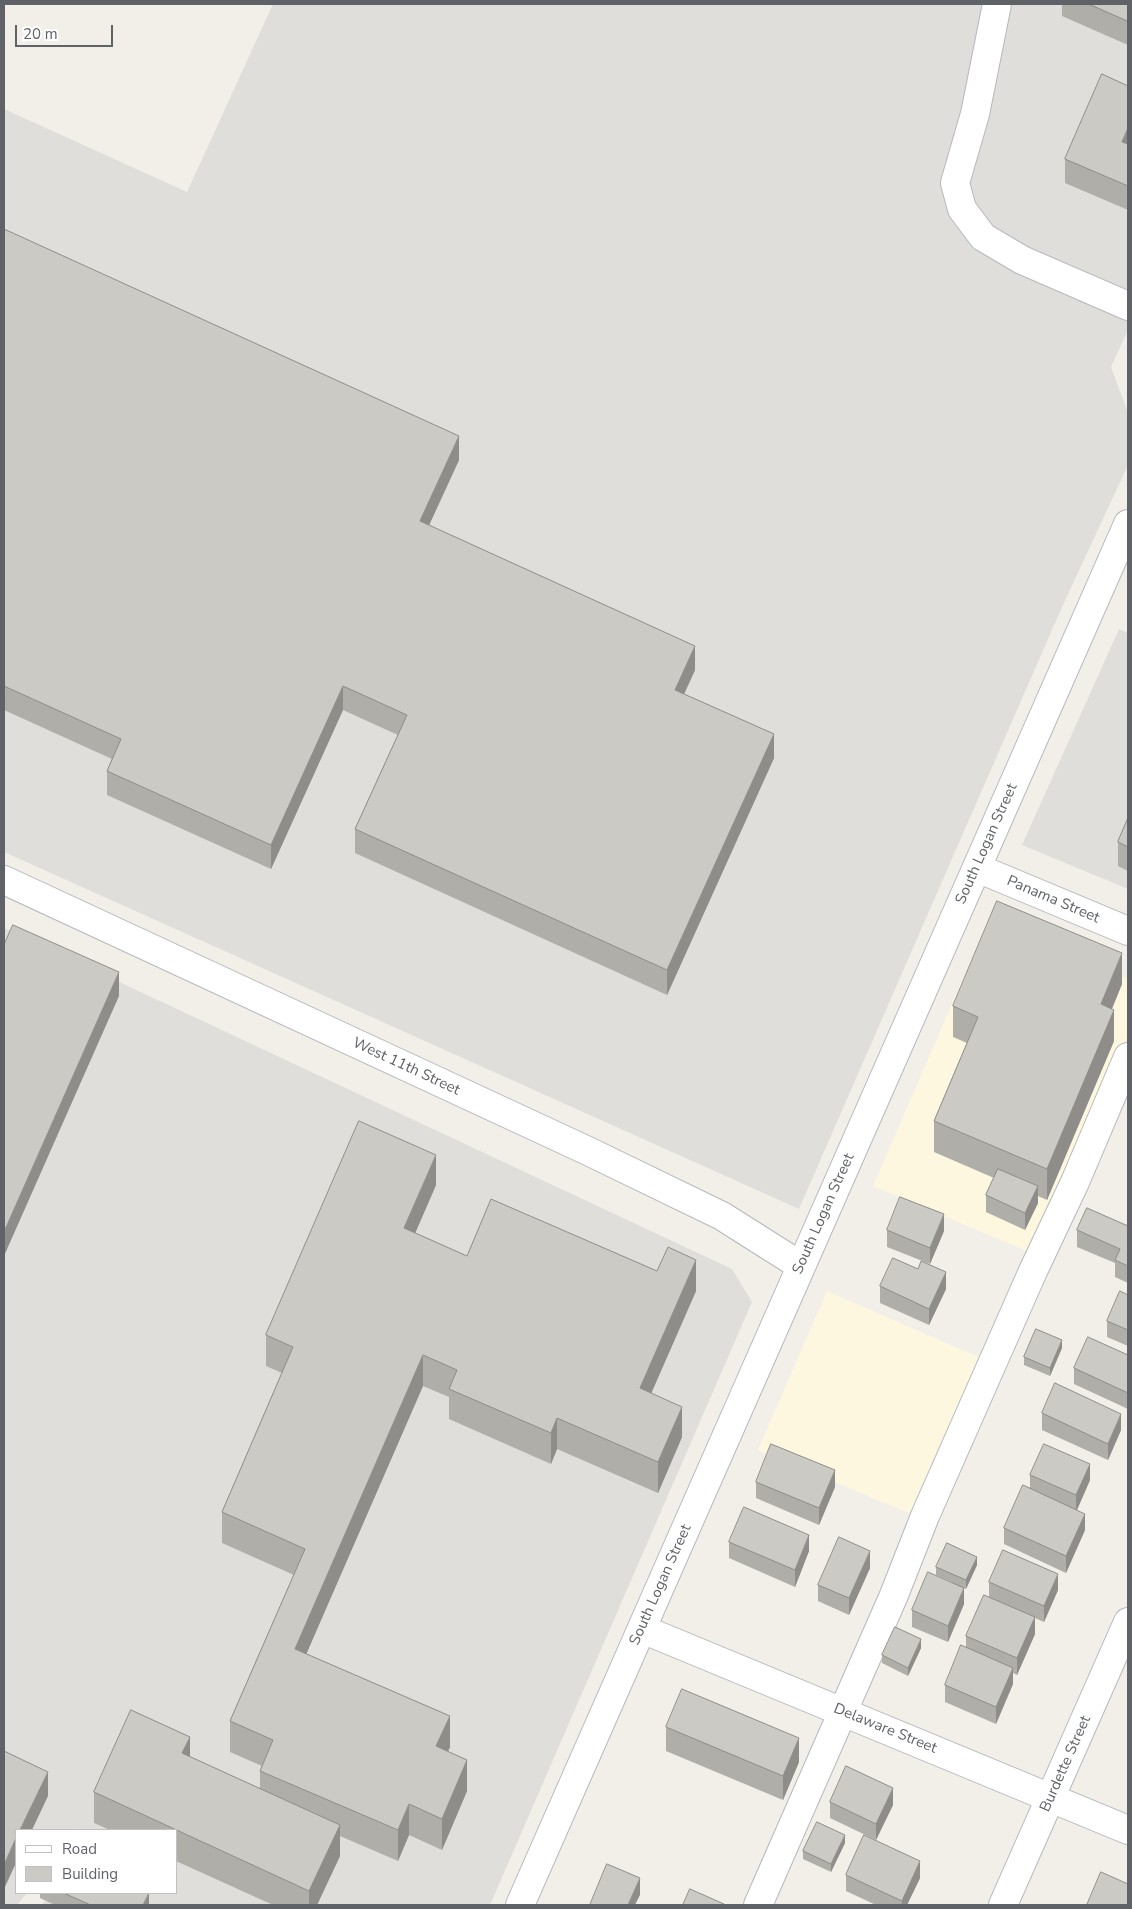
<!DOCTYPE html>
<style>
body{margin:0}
#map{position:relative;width:1132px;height:1909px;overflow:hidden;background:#f1efe8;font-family:"Nunito Sans",sans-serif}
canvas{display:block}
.frame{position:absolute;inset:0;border:5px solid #5f6368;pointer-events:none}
.legend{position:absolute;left:15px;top:1829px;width:162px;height:65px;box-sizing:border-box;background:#fff;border:1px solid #bfc1c3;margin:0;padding:6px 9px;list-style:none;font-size:15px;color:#5f6368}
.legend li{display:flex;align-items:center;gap:10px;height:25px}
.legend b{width:25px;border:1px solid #bfc1c3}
.scale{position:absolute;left:15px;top:25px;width:98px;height:22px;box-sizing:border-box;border:2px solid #5f6368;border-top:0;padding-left:6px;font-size:15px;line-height:18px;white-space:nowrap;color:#5f6368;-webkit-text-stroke:4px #fff;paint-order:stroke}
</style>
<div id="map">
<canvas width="1132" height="1909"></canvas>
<div class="frame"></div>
<ul class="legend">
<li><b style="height:6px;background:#fff"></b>Road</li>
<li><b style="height:14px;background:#cccac5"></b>Building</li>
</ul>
<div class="scale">20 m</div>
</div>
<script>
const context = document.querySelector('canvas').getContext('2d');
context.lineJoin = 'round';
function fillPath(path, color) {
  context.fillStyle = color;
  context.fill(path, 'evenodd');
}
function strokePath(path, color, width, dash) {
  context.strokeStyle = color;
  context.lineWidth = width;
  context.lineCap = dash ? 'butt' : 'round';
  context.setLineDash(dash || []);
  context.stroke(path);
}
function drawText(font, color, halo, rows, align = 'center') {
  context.font = font + ' "Nunito Sans",sans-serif';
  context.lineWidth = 4;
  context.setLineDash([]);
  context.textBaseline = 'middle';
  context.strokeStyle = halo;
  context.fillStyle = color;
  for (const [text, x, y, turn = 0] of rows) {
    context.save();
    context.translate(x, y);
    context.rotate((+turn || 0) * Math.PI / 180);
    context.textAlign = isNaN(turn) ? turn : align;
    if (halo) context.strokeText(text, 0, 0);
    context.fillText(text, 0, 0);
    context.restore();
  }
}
fillPath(new Path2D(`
 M989,919L1128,979V1035L1029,1252L873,1186Z
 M827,1291L983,1359L918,1517L758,1450Z`), '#fef7e0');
fillPath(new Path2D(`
 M273,4H1128V330L1111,367L1128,413V465L1062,607L799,1209L4,852V109L187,192Z
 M1119,629L1128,633V889L1022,845Z
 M4,928L732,1269L752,1302L490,1905H42L48,1893H176V1830H76V1828L74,1830H16V1893H27L17,1905H4Z`), '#e0deda');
const minor = new Path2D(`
 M997,4L975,114L955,183L962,209L983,237L1022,260L1128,306
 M977,868L1128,931
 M4,880L588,1151L722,1216L801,1266
 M642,1629L1128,1830
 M520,1905L1128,524
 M758,1905L894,1595L925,1516L1033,1271L1075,1182L1128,1057
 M1003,1905L1128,1622`);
strokePath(minor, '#b5b8bc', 30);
strokePath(minor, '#fff', 28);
fillPath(new Path2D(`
 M1062,4H1128V45L1062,16Z
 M1128,86V210L1065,183V159Z
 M4,229L459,460L429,525L695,670L684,694L774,758L667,995L355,853V829L398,735L343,710L271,869L107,795V771L112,759L4,710Z
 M1128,818V871L1118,866V842Z
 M1122,984L1112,1009L1114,1041L1047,1200L1038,1196V1203L1025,1230L986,1212V1195L994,1178L934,1152V1121L967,1043L953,1037V1006Z
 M436,1185L415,1233L467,1256L696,1291L651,1393L682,1437L658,1493L557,1449L551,1464L449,1419V1397L423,1386L306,1654L450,1747L448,1751L467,1791L442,1850L409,1835L398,1861L340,1836V1856L317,1905H273L176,1861V1830H110L94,1823V1792L190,1757L260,1789V1771L262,1766L230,1752V1721L294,1575L222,1543V1512L282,1373L266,1366V1335Z
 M1128,1226V1283L1115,1277V1263L1077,1247V1230Z
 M887,1230L944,1231L930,1264L887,1247Z
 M880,1286L946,1289L929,1325L880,1303Z
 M1128,1295V1346L1107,1337V1321Z
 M1062,1348L1050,1376L1024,1365V1357Z
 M1128,1355V1409L1074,1384V1368Z
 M1042,1413L1121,1430L1108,1460L1042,1430Z
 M1030,1475L1090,1480L1077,1510L1085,1530L1066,1573L1004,1544V1528L1030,1489Z
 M756,1482L835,1487L819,1525L756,1498Z
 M729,1542L809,1551L795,1587L729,1558Z
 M977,1565L966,1589L964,1588V1604L948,1642L912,1627V1610L952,1582L936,1575V1567Z
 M870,1568L849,1615L818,1601V1585Z
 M989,1582L1058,1590L1044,1622L1035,1618V1634L1017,1675L1013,1673V1684L996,1724L945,1702V1685L966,1648V1636L989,1597Z
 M921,1648L908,1676L882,1663V1655Z
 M666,1727L799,1762L783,1800L666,1751Z
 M830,1802L893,1805L876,1840L830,1818Z
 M845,1843L831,1872L803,1859V1851Z
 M846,1875L920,1878L907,1905H876L846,1891Z
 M40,1893H148L149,1905H55L40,1898Z`), '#afaea9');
fillPath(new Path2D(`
 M1128,128V152L1122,142Z
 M459,436V460L420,545V521Z
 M695,646V670L675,714V690Z
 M343,686V710L271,869V845Z
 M774,734V758L667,995V970Z
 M1122,953V984L1101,1035V1004Z
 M119,972V996L4,1256V1232Z
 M1114,1010V1041L1047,1200V1169Z
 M436,1155V1185L404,1259V1228Z
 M1038,1186V1203L1025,1230V1213Z
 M944,1214V1231L930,1264V1248Z
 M696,1260V1291L640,1419V1388Z
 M946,1272V1289L929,1325V1309Z
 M1062,1340V1348L1050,1376V1368Z
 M423,1355V1386L295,1680V1649Z
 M682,1407V1437L658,1493V1462Z
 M1121,1414V1430L1108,1460V1444Z
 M557,1418V1449L551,1464V1433Z
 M1090,1464V1480L1076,1512V1495Z
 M835,1470V1487L819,1525V1508Z
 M1085,1514V1530L1066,1573V1556Z
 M809,1535V1551L795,1587V1570Z
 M870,1551V1568L849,1615V1598Z
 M977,1557V1565L966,1589V1580Z
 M1058,1574V1590L1044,1622V1606Z
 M964,1588V1604L948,1642V1626Z
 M1035,1617V1634L1017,1675V1658Z
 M921,1639V1648L908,1676V1668Z
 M1013,1668V1684L996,1724V1707Z
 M450,1716V1747L436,1777V1746Z
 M190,1737V1768L182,1753Z
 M799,1738V1762L783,1800V1776Z
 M467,1760V1791L442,1850V1819Z
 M48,1772V1796L32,1830H20Z
 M893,1788V1805L876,1840V1824Z
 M409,1804V1835L398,1861V1830Z
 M340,1825V1856L317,1905H309V1891Z
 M845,1835V1843L831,1872V1864Z
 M16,1838V1863L4,1889V1865Z
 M920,1861V1878L907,1905H902V1901Z
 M640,1878V1895L635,1905H628Z
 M149,1893V1905H143Z`), '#8f8d8a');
const building = new Path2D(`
 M1089,4H1128V21Z
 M1102,74L1128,86V128L1122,142L1128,144V186L1065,159Z
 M4,229L459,436L420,521L695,646L675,690L774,734L667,970L355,829L407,715L343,686L271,845L107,771L121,739L4,686Z
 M1128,818V847L1118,842Z
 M997,901L1122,953L1101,1004L1114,1010L1047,1169L934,1121L978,1017L953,1006Z
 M13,925L119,972L4,1232V945Z
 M359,1121L436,1155L404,1228L467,1256L491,1199L657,1271L668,1247L696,1260L640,1388L682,1407L658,1462L557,1418L551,1433L449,1389L457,1370L423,1355L295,1649L450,1716L436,1746L467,1760L442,1819L409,1804L398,1830L260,1771L273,1740L230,1721L305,1549L222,1512L293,1347L266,1335Z
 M998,1169L1038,1186L1025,1213L986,1195Z
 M900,1197L944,1214L930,1248L887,1230Z
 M1087,1208L1128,1226V1266L1115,1260L1120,1249L1077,1230Z
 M893,1258L918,1269L921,1261L946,1272L929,1309L880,1286Z
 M1120,1291L1128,1295V1330L1107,1321Z
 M1036,1329L1062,1340L1050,1368L1024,1357Z
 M1088,1337L1128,1355V1393L1074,1368Z
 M1055,1383L1121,1414L1108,1444L1042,1413Z
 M771,1444L835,1470L819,1508L756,1482Z
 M1044,1444L1090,1464L1076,1495L1030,1475Z
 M1023,1485L1085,1514L1066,1556L1004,1528Z
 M744,1507L809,1535L795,1570L729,1542Z
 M839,1537L870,1551L849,1598L818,1585Z
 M947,1543L977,1557L966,1580L936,1567Z
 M1003,1550L1058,1574L1044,1606L989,1582Z
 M928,1572L964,1588L948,1626L912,1610Z
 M984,1595L1035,1617L1017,1658L966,1636Z
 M895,1627L921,1639L908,1668L882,1655Z
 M961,1645L1013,1668L996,1707L945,1685Z
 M682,1689L799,1738L783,1776L666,1727Z
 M131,1710L190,1737L182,1753L340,1825L309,1891L94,1792Z
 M4,1751L48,1772L20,1830H16V1838L4,1865Z
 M846,1766L893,1788L876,1824L830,1802Z
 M817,1822L845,1835L831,1864L803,1851Z
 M864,1835L920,1861L902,1901L846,1875Z
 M607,1864L640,1878L628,1905H590Z
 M1101,1872L1128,1884V1905H1087Z
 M690,1889L724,1904V1905H683Z
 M64,1893H149L143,1905H91Z`);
fillPath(building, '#cccac5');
strokePath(building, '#8f8d8a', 1);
drawText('15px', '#5f6368', '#fff', [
 ["South Logan Street",987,844,-66],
 ["Panama Street",1053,900,23],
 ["West 11th Street",406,1067,25],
 ["South Logan Street",824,1214,-66],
 ["South Logan Street",661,1585,-66],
 ["Delaware Street",885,1729,22],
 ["Burdette Street",1066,1764,-66]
]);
</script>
